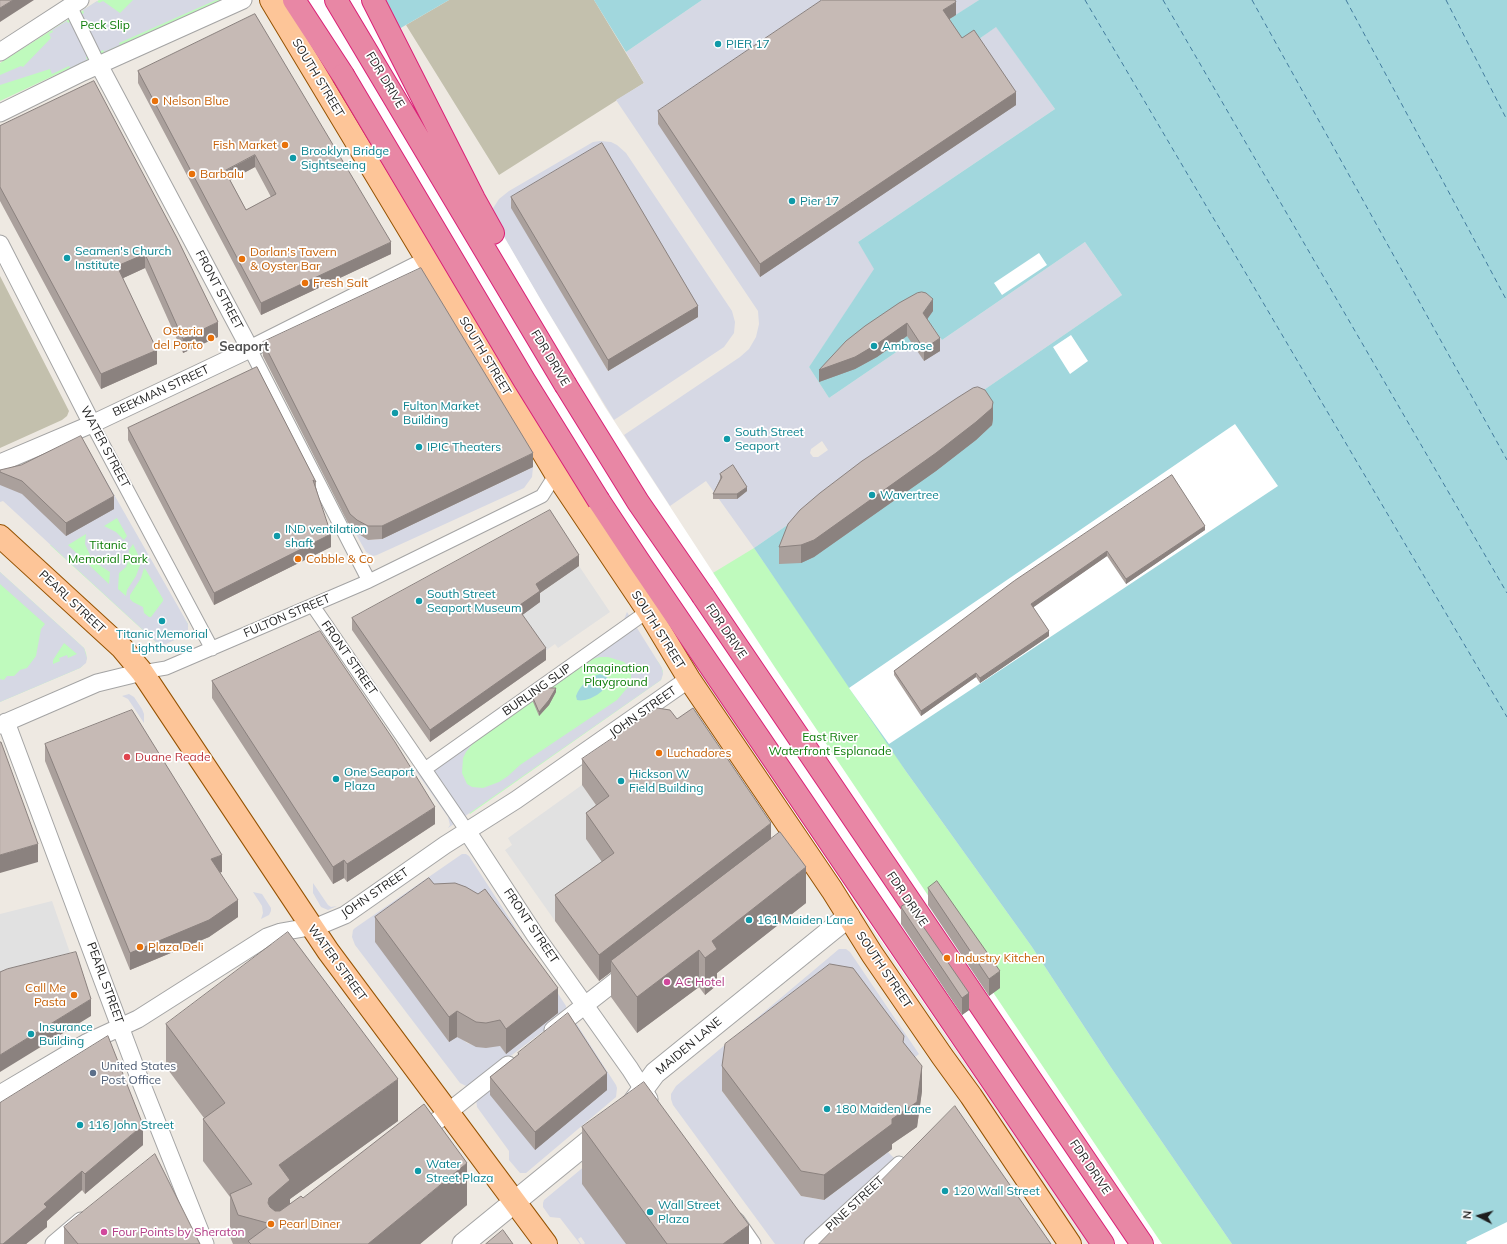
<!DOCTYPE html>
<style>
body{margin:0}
#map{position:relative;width:1507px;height:1244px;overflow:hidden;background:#eee9e2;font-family:Mulish,sans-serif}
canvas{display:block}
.north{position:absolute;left:1459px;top:1196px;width:40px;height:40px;-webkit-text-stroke:3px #fff;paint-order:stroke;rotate:276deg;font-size:11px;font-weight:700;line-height:16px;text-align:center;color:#1d1d1d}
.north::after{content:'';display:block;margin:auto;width:14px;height:18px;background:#1d1d1d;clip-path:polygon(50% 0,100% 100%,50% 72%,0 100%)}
</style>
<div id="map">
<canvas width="1507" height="1244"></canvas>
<div class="north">N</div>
</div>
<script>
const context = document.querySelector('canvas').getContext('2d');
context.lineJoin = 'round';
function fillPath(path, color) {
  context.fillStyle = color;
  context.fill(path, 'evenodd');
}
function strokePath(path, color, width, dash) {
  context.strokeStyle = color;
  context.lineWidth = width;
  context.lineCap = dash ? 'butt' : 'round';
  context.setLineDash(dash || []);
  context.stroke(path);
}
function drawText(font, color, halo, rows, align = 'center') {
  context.font = font + ' Mulish,sans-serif';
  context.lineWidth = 3.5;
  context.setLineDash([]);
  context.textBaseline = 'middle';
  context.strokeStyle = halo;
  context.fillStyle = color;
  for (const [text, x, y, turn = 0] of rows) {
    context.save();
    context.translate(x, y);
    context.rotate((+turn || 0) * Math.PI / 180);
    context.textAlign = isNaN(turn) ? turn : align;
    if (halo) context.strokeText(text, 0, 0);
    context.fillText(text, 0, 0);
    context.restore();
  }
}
fillPath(new Path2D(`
 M449,0H594L644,83L499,175L406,25Z
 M0,276L69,411L67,416L62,420L0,448Z`), '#c3c0ad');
fillPath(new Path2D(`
 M99,0H222L87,60L0,101V63Z
 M114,509L188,624C190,639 170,641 158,644L50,545Z
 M754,548L889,744L905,770L1032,947L1110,1066L1232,1244H1098L675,596Z
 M0,572L84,648C88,657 88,662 80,668L0,702Z
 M630,629L659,663L663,671L661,680L470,814L435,769Z`), '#bffabd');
fillPath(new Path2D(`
 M579,566L610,612L558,648L555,644L541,654L517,619L536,596Z
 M582,785L609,823L614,879L555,921L505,850L512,845L508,838Z
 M52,901L76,970L0,987V914Z`), '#e1e1e1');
fillPath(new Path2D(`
 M133,0H216L119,43L120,45L104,52L103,50L86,57L87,60L70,68L69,66L52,74L50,69L0,85V75L21,66L23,67L51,38L49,34L53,32L52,30L67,21L68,23L84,13L83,10L97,1L99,3L103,1L120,13Z
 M702,0H842L974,43L996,26L1055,109L858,242L875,269L809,367L829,398L911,342L925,361L927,331L933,326L942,340L1085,242L1122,295L754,548L706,481L670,506L624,435L740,357L749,349L756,337L759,324L758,311L616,100L644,83L626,52ZM822,441L828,450L818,457H813L810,453L811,449Z
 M946,0H979L956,15Z
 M600,141L611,142L617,145L626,153L732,311L735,322L734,333L724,347L614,420L542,302L490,213L499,199L509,191L593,142ZM512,208L698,317L608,371Z
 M84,442L188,624V631L183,636L164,645L156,642L3,501L0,502V474ZM117,518L127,536L124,540L116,532L104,526ZM86,534L85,544L90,555L99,565L110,572L109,584L68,545ZM133,544L140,559V565L136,576L127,590L126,596L118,589L119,573L126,567L128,561L129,550ZM144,568L146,570L163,599V601L151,617H149L144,613L143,607L133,602L130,599V595L141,578Z
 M533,467L532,477L524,488L377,555L373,556L366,552L352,527L357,533L368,540L382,539Z
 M0,572L84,648L87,658L86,663L80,668L0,702V679L4,680L7,676H14L20,670L27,668L36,656L41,629L45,624L0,584ZM64,643L77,654L68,658L67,655L59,658L60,661L53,664V660Z
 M627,612L662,668L663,674L661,680L448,828L450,825L448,817L415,770L623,622ZM600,657H608L624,662L628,666L631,672V680L628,687L617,700L520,765L508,776L499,782L483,788L472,787L467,784L462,773L463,758L466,752L475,741L592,659Z
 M129,694L134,697L142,709L144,714V723L128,699L122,696Z
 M462,854H466L469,856L566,1006V1009L562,1017L475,1083L468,1087L460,1083L355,945L352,937L353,930L355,928ZM558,1013L505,1052L498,1044L490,1047H479L467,1043L459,1036Z
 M313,883L328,905L331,907L337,906L328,910L321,907L313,893Z
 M253,892L262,894L271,908V911L269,915L261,919L263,913L262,906Z
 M839,949H846L850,952L919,1054L903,1067L725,1069L722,1091L801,1196L824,1200L888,1152L899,1163L838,1244H775L673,1105L671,1099V1094L676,1086Z
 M576,1023L616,1085L617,1088L616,1097L526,1173H520L509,1160V1151L477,1107L476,1099Z
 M634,1125L626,1244H584L585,1243L581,1237L578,1239L581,1244H580L560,1218L550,1217L543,1207V1203L544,1200Z`), '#d6d8e4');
fillPath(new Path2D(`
 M384,0H449L399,29Z
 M594,0H702L626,52Z
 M979,0H1507V1244H1232L1110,1066L1032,947L905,770L754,548L1122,295L1085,242L942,340L933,327L829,398L809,367L874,269L858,242L1055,109L996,27L962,51L943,23Z
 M600,674L607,677C611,690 588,703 577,700L576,696C580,685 590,677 600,674Z`), '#a1d7dd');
fillPath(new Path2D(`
 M283,0H383L492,216L542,302L605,407L774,666L1162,1244H1089L828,863L642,585L527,408Z
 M1039,253L1047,265L1002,295L994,283Z
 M1071,335L1088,361L1070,374L1053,347Z
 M1235,424L1278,486L889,744L849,688Z
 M1507,1222V1244H1467L1466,1242Z`), '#fff');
strokePath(new Path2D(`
 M1085,0L1507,717
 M1163,0L1507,593
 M1252,0L1507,460
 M1346,0L1507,301
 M1446,0L1507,120`), '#427b9e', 1, [5, 4]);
const pedestrian = new Path2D(`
 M70,6L99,65
 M250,349L369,581
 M92,424L212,649
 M313,606L467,831
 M142,672L166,668L369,581L542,496L556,474
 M425,769L648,611
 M811,1244L899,1163`);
const minor = new Path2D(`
 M0,52L80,0
 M99,65L250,349
 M0,113L83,72L243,0
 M0,244L92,424
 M0,463L92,424L250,349L427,260
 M6,722L140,1080L205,1244
 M0,725L97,683L142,672
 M467,831L535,935L630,1069L649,1099
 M553,1030L630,970
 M0,1094L86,1043L138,1019L267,937L281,932L321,925L345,915L445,845L516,800L689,679
 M419,1135L508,1065
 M736,1221L752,1244
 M54,1244L81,1221`);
const tertiary = new Path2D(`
 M629,1108L655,1073L849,916
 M463,1244L604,1129`);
const primary = new Path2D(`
 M271,0L556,474L648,611L689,679L832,890L872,954L942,1056L971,1096L1070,1244
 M0,536L122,648L142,672L328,951L546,1244`);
const motorway = new Path2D(`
 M294,0L343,75
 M336,0L565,384
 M373,0L474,199L493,233
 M599,501L638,560L1103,1244
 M703,596L1142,1244`);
strokePath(pedestrian, '#a4a4a4', 15);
strokePath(minor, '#a4a4a4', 19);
strokePath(tertiary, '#a4a4a4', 23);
strokePath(primary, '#955200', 24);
strokePath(motorway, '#db2077', 24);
strokePath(pedestrian, '#fff', 13);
strokePath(minor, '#fff', 17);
strokePath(tertiary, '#fff', 21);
strokePath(primary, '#fdc598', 22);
strokePath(motorway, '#e887a5', 22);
const motorwayBridge = new Path2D(`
 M343,75L524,380L599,501
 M565,384L638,502L703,596`);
strokePath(motorwayBridge, '#db2077', 24, []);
strokePath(motorwayBridge, '#e887a5', 22);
fillPath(new Path2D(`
 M255,14L391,254L261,315L138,83V71ZM255,167L271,197L246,210L230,180Z
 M956,15L949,19L962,38L1016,105L760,277L658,124V111Z
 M94,81L218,337L183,353L145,268L123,278L157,364L101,389L0,201V126Z
 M511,197L698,317L608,371L511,208Z
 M933,311L927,319L940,351L924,361L907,336L877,357L855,369L819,382L846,341Z
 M263,342L533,467L382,539L368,540L357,533L350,527L263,356Z
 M257,367L316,482V487L331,547L214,605L128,440V428Z
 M993,419L992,425L976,440L936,471L814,557L801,563L779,564V547Z
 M0,470L114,509L66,536L22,494L0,485Z
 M720,474L747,491L737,499H713V494L720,479Z
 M1172,475L1205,530L1126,584L1107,556L1033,607L1049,636L980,683L976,677L921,716L894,675V671Z
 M579,566L540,593V602L522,615L546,660L430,742L352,630V618Z
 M212,681L435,824L347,882L344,878L333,884L212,698Z
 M556,692L549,705L539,716L533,702V698Z
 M45,744L222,872H220L238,917L209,937L130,970L45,761Z
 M582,759L771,838L806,903L717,973V985L705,995L699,987L637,1033L611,997V972L599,981L555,921V895L602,862L586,839V813L596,805L582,785Z
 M434,884L558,1013L506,1054L500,1046L486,1048L476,1047L457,1037L449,1042L375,942V917Z
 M928,888L1000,988L989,996L928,905Z
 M901,907L969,993V1010L962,1015L901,924Z
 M166,1024L398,1121L290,1199V1205L303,1198L467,1205L420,1244H233L230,1237V1197L203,1161V1119L204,1118L166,1067Z
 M904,1043L922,1091L917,1127L892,1144V1149L824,1200L801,1196L722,1091V1066Z
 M518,1053L607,1090L535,1150L490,1095V1077L518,1055Z
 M0,1103L143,1145L85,1194L82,1190L47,1221V1227L26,1244H0Z
 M582,1127L749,1244H626L582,1184Z
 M64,1227L200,1244H64Z`), '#aaa09c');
fillPath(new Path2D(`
 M13,0H34L0,22V8Z
 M956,2V15L943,23V10Z
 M1016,92V105L760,277V264Z
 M255,155V167L225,183V171Z
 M391,242V254L261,315V303Z
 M145,254V268L117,281V266Z
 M933,299V311L923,325V313Z
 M698,306V317L608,371V360Z
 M218,322V337L183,353V339Z
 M907,323V336L877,357L855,369L819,382V370Z
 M940,338V351L924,361V349Z
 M157,350V364L101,389V374Z
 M993,402V419L992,425L976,440L936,471L814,557L801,563V545Z
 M533,453V467L382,539V526Z
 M747,487V491L737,499V494Z
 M114,496V509L66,536V523Z
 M1205,526V530L1126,584V579Z
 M331,534V547L214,605V593Z
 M1107,551V556L1031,609V604Z
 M579,555V566L540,593V602L517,619V607L536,584Z
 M1049,631V636L980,683V678Z
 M546,648V660L430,742V730Z
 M976,673V677L921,716V711Z
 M556,688V692L549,705L539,716V712Z
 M435,807V824L347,882V864Z
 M771,823V850L611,961V972L599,981V955Z
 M38,844V862L0,873V855Z
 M222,855V872L211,876V859Z
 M344,860V878L333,884V867Z
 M806,867V903L717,973V985L705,995V958L712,941Z
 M238,900V917L209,937L130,970V953Z
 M699,950V987L637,1033V997Z
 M1000,971V988L989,996V979Z
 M558,988V1013L506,1054V1029Z
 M969,993V1010L962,1015V998Z
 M91,999V1016L0,1072V1055Z
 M457,1011V1037L449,1042V1017Z
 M922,1066V1091L917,1127L892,1144V1149L824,1200V1175L892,1119Z
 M607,1073V1090L535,1150V1132Z
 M398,1079V1121L290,1199V1222L271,1224L268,1203L269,1198L279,1165Z
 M143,1125V1145L85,1194V1174Z
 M467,1163V1205L420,1244H368Z
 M82,1171V1190L47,1221V1227L26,1244H3L44,1204Z
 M749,1225V1244H723Z`), '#8b827f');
const building = new Path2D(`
 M0,0H13L0,8Z
 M822,0H955L956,2L943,10L962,38L974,30L1016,92L760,264L658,111Z
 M255,14L391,242L261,303L138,71ZM255,155L276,194L246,210L225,171Z
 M94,81L177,238L218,322L183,339L145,254L117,266L157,350L101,374L0,187V126Z
 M602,143L698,306L608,360L511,197Z
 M421,268L533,453L382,526H368L357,520L350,514L263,342Z
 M922,292L926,293L933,299L923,313L940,338L924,349L907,323L877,344L855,357L819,370L846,341L865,326L899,303L917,293Z
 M257,367L316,482L313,480L331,534L214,593L128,428Z
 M978,387L985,390L993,402L992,408L976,422L936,453L814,540L801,545L779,547L788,524L800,510L820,493L862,461L957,398L973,388Z
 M81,436L114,496L66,523L22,481L0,472V470L21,465Z
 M733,465L747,487L737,494H713L722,477L720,474Z
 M1172,475L1205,526L1126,579L1107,551L1031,604L1049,631L980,678L976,673L921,711L894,671L1014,581Z
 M550,510L579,555L536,584L540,591L517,607L546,648L430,730L352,618Z
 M320,631L395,742L435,807L347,864L344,860L333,867L212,681Z
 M547,688H556L549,700L539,712L533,698Z
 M657,708L670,710L677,719L693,708L771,823L599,955L555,895L614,853L586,813L609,796L582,759Z
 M132,710L222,855L211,859L238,900L209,920L130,953L45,744Z
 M0,742H1L38,844L0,855Z
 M780,832L806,867L712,941L717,949L705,958L699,950L637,997L611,961Z
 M429,878L434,884L455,883L466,887L478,894L485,889L558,988L506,1029L500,1020L486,1023L476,1022L457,1011L449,1017L375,917Z
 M937,881L1000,971L989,979L928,888Z
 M907,903L969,993L962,998L901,907Z
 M288,932L398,1079L279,1165L290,1180L269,1198L268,1203L270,1207L275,1211H280L301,1196L303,1198L424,1104L467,1163L368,1244H251L248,1241L271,1224L238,1215L230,1194L252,1184L203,1119L225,1103L166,1024Z
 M76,952L91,999L0,1055V972L7,969Z
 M830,964L853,968L904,1036L903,1042L922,1066L917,1102L892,1119V1124L824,1175L801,1171L722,1066L725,1044Z
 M568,1013L607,1073L535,1132L490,1077L519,1054L518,1053Z
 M108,1036L143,1125L85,1174L82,1171L44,1204L47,1207L3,1244H0V1103Z
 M644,1082L749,1225L723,1244H667L582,1127Z
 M955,1106L1051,1244H819Z
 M155,1154L200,1244H78L64,1227Z
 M503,1230L513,1244H486Z`);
fillPath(building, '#c6bab5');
strokePath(building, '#8b827f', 1);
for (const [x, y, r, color] of [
 [718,44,4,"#0f9aa8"],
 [155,101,4,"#e8710a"],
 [285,145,4,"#e8710a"],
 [293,158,4,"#0f9aa8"],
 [192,174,4,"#e8710a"],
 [792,201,4,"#0f9aa8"],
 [67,258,4,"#0f9aa8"],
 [242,259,4,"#e8710a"],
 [305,283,4,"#e8710a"],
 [211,338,4,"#e8710a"],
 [874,346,4,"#0f9aa8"],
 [395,413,4,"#0f9aa8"],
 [727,439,4,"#0f9aa8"],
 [419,447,4,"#0f9aa8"],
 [872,495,4,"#0f9aa8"],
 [277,536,4,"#0f9aa8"],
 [298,559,4,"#e8710a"],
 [419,601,4,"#0f9aa8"],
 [162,621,4,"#0f9aa8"],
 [659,753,4,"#e8710a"],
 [127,757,4,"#e0444e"],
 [336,779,4,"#0f9aa8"],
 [621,781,4,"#0f9aa8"],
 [749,920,4,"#0f9aa8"],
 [140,947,4,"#e8710a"],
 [947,958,4,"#e8710a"],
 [667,982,4,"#d1479c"],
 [74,995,4,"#e8710a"],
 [31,1034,4,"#0f9aa8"],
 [93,1073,4,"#5c6f8a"],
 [827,1109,4,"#0f9aa8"],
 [80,1125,4,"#0f9aa8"],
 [418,1171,4,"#0f9aa8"],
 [945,1191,4,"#0f9aa8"],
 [650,1212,4,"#0f9aa8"],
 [271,1224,4,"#e8710a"],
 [104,1232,4,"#d1479c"]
]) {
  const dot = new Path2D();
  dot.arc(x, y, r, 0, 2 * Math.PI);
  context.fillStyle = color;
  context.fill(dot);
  strokePath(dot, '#fff', 1.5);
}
drawText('12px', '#0d7c09', '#fff', [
 ["Peck Slip",105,25],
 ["Titanic",108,545],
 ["Memorial Park",108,559],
 ["Imagination",616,668],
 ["Playground",616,682],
 ["East River",830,737],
 ["Waterfront Esplanade",830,751]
]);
drawText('12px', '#0d838f', '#fff', [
 ["PIER 17",726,44],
 ["Brooklyn Bridge",301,151],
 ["Sightseeing",301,165],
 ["Pier 17",800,201],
 ["Seamen's Church",75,251],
 ["Institute",75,265],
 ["Ambrose",882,346],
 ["Fulton Market",403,406],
 ["Building",403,420],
 ["South Street",735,432],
 ["Seaport",735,446],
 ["IPIC Theaters",427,447],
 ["Wavertree",880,495],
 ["IND ventilation",285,529],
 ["shaft",285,543],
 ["South Street",427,594],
 ["Seaport Museum",427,608],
 ["Titanic Memorial",162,634,"center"],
 ["Lighthouse",162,648,"center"],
 ["One Seaport",344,772],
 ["Plaza",344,786],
 ["Hickson W",629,774],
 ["Field Building",629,788],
 ["161 Maiden Lane",757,920],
 ["Insurance",39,1027],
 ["Building",39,1041],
 ["180 Maiden Lane",835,1109],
 ["116 John Street",88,1125],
 ["Water",426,1164],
 ["Street Plaza",426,1178],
 ["120 Wall Street",953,1191],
 ["Wall Street",658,1205],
 ["Plaza",658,1219]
], 'left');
drawText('12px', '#1d1d1d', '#fff', [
 ["SOUTH STREET",318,78,59],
 ["FDR DRIVE",385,80,59],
 ["FRONT STREET",219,290,62],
 ["SOUTH STREET",485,356,59],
 ["FDR DRIVE",550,358,59],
 ["BEEKMAN STREET",161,391,-25],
 ["WATER STREET",105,447,62],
 ["PEARL STREET",72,602,43],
 ["FULTON STREET",287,616,-23],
 ["SOUTH STREET",658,630,58],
 ["FDR DRIVE",726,631,56],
 ["FRONT STREET",349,658,55],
 ["BURLING SLIP",537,690,-35],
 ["JOHN STREET",643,712,-35],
 ["JOHN STREET",375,893,-34],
 ["FDR DRIVE",907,899,56],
 ["FRONT STREET",531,926,56],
 ["WATER STREET",337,963,54],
 ["SOUTH STREET",884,970,56],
 ["PEARL STREET",105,983,70],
 ["MAIDEN LANE",689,1046,-40],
 ["FDR DRIVE",1090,1167,56],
 ["PINE STREET",855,1204,-43]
]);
drawText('12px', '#c56008', '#fff', [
 ["Nelson Blue",163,101],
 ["Fish Market",277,145,"right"],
 ["Barbalu",200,174],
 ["Dorlan's Tavern",250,252],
 ["& Oyster Bar",250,266],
 ["Fresh Salt",313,283],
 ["Osteria",203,331,"right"],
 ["del Porto",203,345,"right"],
 ["Cobble & Co",306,559],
 ["Luchadores",667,753],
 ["Plaza Deli",148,947],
 ["Industry Kitchen",955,958],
 ["Call Me",66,988,"right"],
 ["Pasta",66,1002,"right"],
 ["Pearl Diner",279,1224]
], 'left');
drawText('12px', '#be3a42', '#fff', [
 ["Duane Reade",135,757]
], 'left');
drawText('12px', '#b23c85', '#fff', [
 ["AC Hotel",675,982],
 ["Four Points by Sheraton",112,1232]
], 'left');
drawText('12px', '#4e5e75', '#fff', [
 ["United States",101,1066],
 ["Post Office",101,1080]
], 'left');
drawText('bold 13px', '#505050', '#fff', [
 ["Seaport",244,347]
]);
</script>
